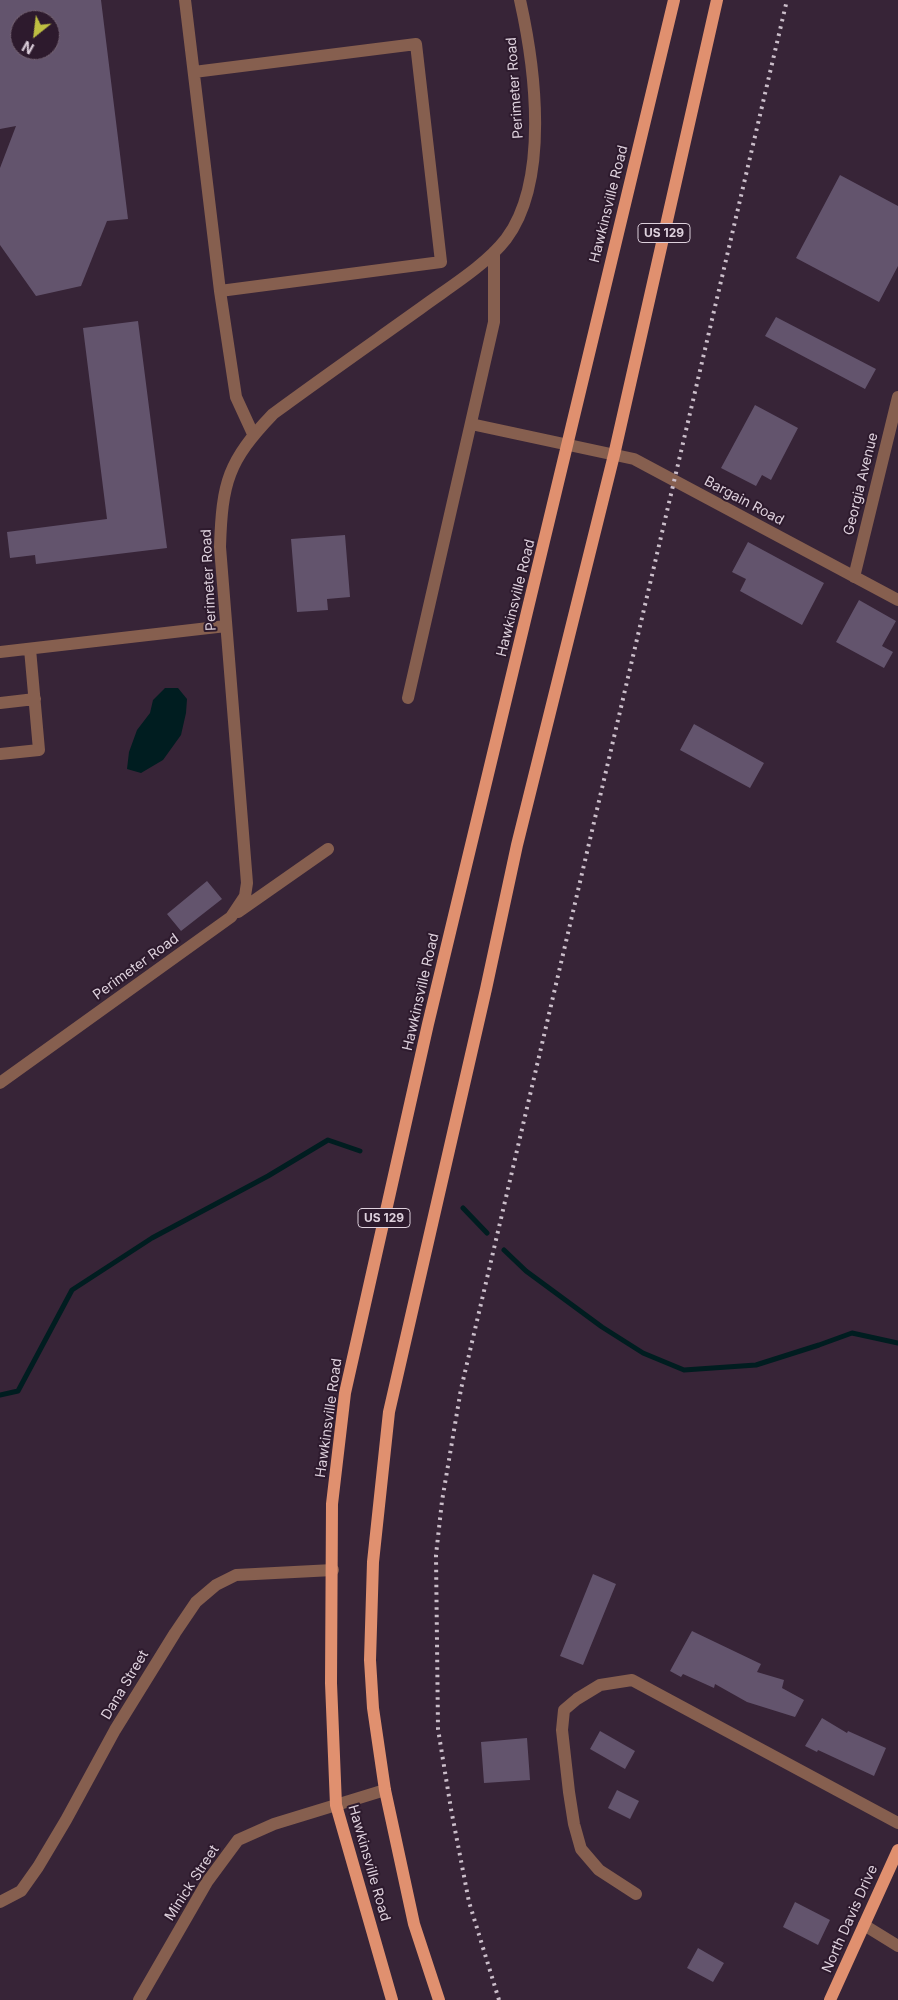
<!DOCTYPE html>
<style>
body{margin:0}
#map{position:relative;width:898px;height:2000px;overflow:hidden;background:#372437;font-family:Inter,sans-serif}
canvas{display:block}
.north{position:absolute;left:10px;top:10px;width:50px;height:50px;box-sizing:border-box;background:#2d1a2d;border:1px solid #746373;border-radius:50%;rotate:209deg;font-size:14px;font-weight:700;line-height:20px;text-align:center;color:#ded1dd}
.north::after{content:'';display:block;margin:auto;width:18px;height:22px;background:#bebf42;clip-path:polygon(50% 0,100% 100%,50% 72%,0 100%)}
</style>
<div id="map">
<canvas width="898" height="2000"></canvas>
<div class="north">N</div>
</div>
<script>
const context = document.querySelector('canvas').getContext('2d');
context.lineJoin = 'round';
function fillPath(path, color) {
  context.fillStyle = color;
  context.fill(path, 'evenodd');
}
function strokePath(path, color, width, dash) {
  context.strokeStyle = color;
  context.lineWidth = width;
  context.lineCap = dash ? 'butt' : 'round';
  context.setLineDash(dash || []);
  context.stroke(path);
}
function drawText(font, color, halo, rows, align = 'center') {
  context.font = font + ' Inter,sans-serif';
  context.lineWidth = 4;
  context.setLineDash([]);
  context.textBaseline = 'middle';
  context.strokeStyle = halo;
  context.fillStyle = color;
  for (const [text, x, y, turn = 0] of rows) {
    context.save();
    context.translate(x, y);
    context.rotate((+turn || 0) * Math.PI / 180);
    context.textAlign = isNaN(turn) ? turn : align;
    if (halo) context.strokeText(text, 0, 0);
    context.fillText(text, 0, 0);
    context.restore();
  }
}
fillPath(new Path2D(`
 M165,688H178L187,699L186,713L181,735L163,760L141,773L127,769L129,752L137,730L150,713L153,700Z`), '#001d20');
strokePath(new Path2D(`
 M463,1208L487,1233
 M504,1250L526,1271L602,1327L643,1353L684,1370L756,1365L819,1345L852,1333L898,1343
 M0,1395L18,1391L72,1290L152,1238L268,1176L328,1140L360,1151`), '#001d20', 5);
fillPath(new Path2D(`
 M0,0H101L128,219L107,221L81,286L36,296L0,245V168L16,126L0,129ZM20,20H50V50H20Z
 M840,175L898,206V266L879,302L796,258Z
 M776,317L876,369L865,389L765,336Z
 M138,321L167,548L36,564L35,555L10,558L7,532L107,519L83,328Z
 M755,405L798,428L771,480L762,475L756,486L721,468Z
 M345,535L350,597L327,599L328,610L297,612L291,539Z
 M748,542L824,583L802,625L740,591L746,579L732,572Z
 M859,600L896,621L882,646L893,652L884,668L836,642Z
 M694,724L764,763L750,788L680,750Z
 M207,881L222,899L181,931L167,914Z
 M593,1574L616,1584L583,1665L560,1656Z
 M692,1631L761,1664L757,1672L784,1680L782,1688L804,1700L795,1717L747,1702L715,1684L714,1688L683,1674L681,1677L670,1671Z
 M822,1718L847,1733L848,1731L886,1748L874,1776L818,1750L817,1752L805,1746Z
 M600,1731L635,1751L625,1769L590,1749Z
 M527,1738L530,1780L484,1783L481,1742Z
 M617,1790L639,1801L630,1819L608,1808Z
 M795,1902L830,1920L818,1945L783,1927Z
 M698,1948L724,1963L713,1982L687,1968Z`), '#63546d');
strokePath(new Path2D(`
 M185,0L220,291L236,397L253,434
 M194,72L416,44L441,262L220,291
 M471,424L634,459L898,600
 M854,577L898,397
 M0,652L226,626
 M408,698L494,322V252
 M0,703L35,699
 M0,754L39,750L30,649
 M238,912L328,849
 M0,1083L231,917L245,896L247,883L220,547C222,482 228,461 273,414C322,378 372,343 421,308C448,288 485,266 506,239C550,180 535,67 520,0
 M636,1894L599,1870L581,1849L574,1824L569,1792L562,1730L564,1710L577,1699L600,1685L632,1680L898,1823
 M0,1902L21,1891L38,1867L66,1820L115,1730L175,1633L196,1602L216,1585L236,1575L333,1570
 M864,1925L898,1946
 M139,2000L207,1882L238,1840L274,1824L385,1790`), '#865f4f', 12);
strokePath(new Path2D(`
 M392,2000L336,1805L331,1683L332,1504L345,1393L428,1024L674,0
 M439,2000L414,1924L385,1790L373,1708L370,1660L373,1562L389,1412L486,989L517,845L614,455L717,0
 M830,2000L898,1850`), '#e0906f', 12);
strokePath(new Path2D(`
 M499,2000L469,1902L451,1809L438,1729L436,1555L442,1501L461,1389L787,0`), '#cbbeca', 4, [2.5, 5]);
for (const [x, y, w] of [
 [664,233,52],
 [384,1218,52]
]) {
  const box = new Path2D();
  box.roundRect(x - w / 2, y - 9.5, w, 19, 4);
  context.fillStyle = '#2d1a2d';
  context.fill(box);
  strokePath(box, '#ded1dd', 1);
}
drawText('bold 12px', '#ded1dd', null, [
 ["US 129",664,233],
 ["US 129",384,1218]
]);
drawText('14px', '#ded1dd', '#2d1a2d', [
 ["Perimeter Road",515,88,-94],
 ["Hawkinsville Road",609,204,-76],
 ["Georgia Avenue",861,484,-76],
 ["Bargain Road",744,501,28],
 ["Perimeter Road",209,580,-93],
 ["Hawkinsville Road",516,598,-76],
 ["Perimeter Road",136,967,-36],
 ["Hawkinsville Road",421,992,-77],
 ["Hawkinsville Road",329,1418,-82],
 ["Dana Street",125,1685,-59],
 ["Hawkinsville Road",369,1863,74],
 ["Minick Street",192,1883,-57],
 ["North Davis Drive",850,1919,-66]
]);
</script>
